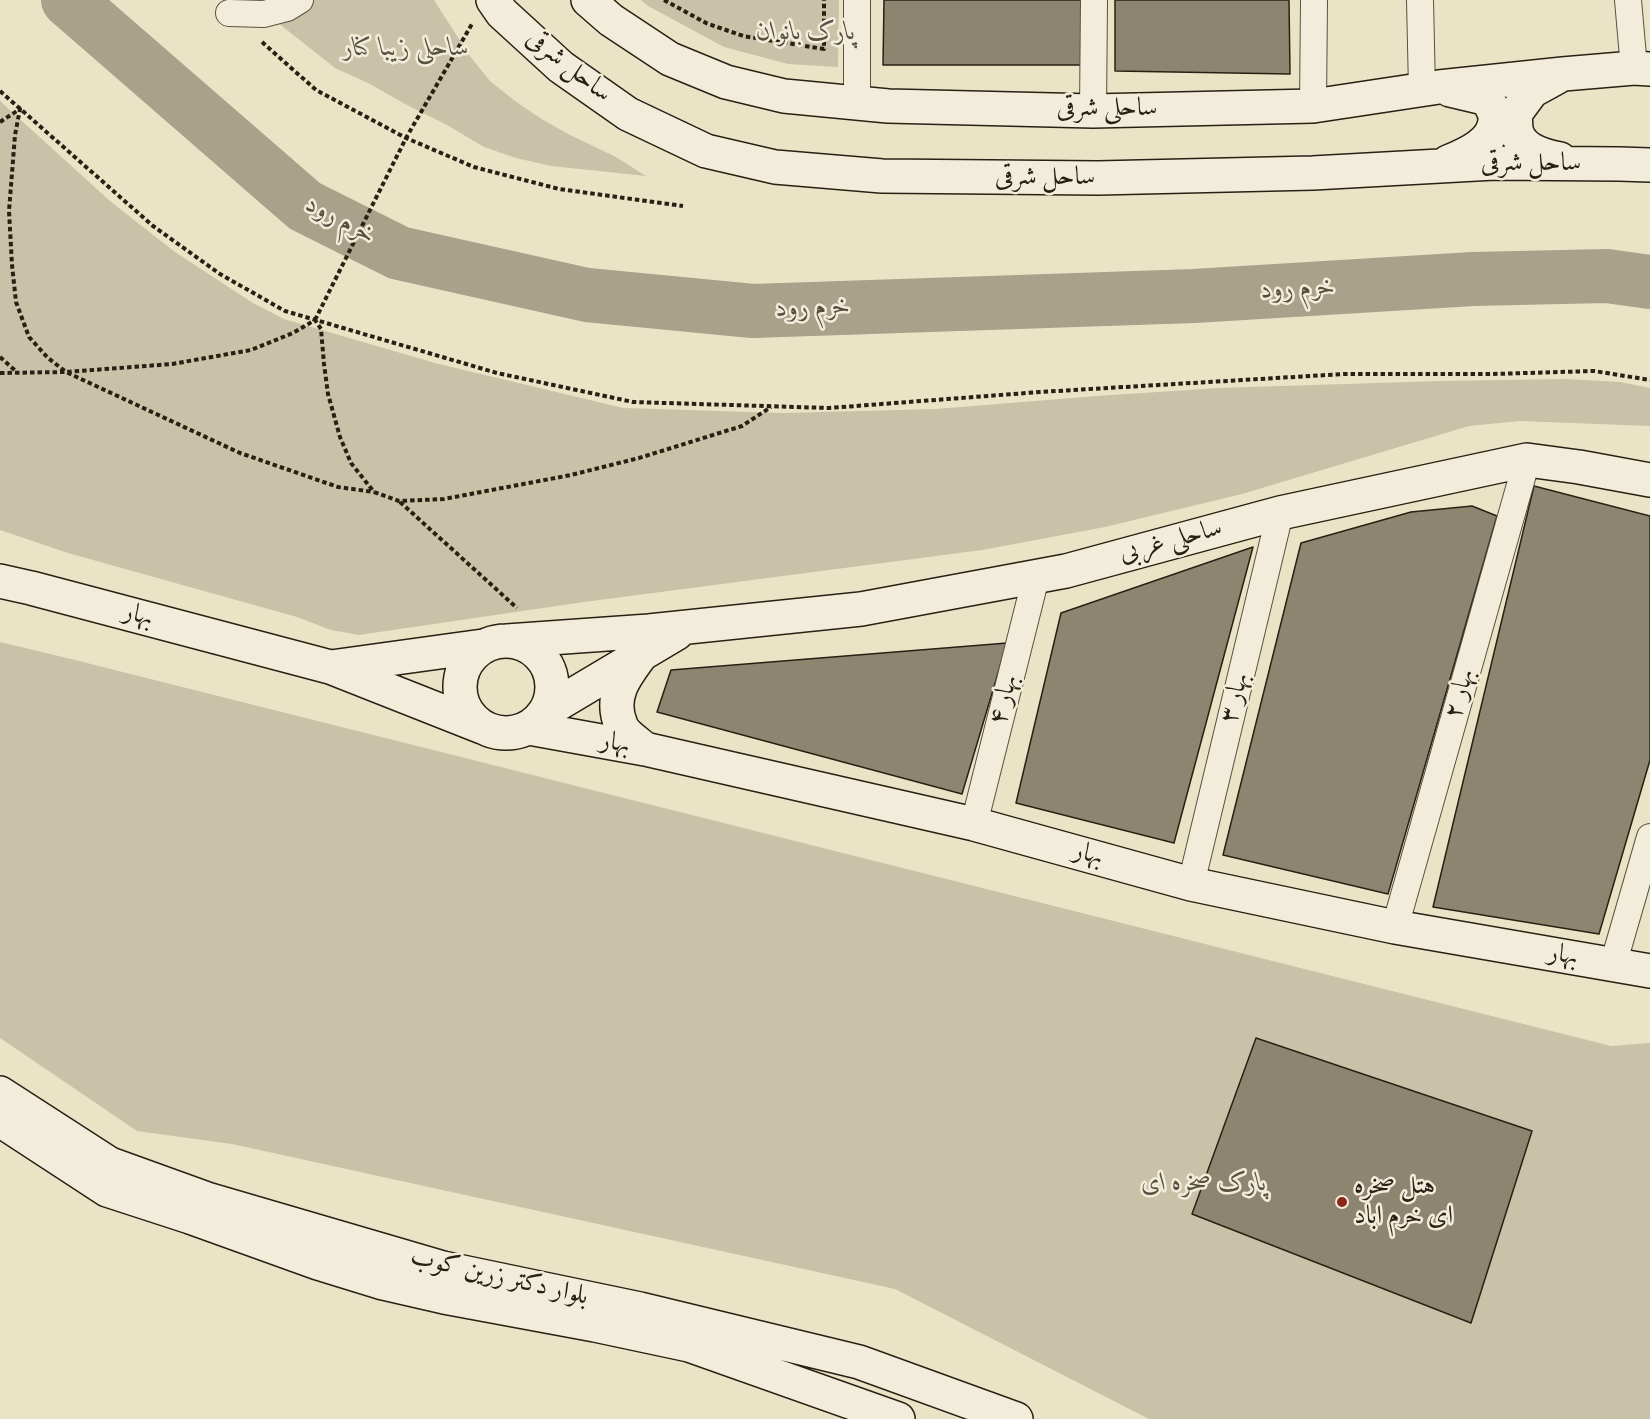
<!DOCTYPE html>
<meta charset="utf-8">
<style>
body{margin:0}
canvas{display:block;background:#ebe3c6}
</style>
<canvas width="1650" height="1419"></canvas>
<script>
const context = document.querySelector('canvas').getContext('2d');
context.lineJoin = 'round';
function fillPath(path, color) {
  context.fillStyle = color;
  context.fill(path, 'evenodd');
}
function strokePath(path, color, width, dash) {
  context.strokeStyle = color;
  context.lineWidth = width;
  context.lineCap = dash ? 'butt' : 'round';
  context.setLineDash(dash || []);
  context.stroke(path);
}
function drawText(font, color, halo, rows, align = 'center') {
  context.font = font + ' "IM FELL Double Pica",Amiri,serif';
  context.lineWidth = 5;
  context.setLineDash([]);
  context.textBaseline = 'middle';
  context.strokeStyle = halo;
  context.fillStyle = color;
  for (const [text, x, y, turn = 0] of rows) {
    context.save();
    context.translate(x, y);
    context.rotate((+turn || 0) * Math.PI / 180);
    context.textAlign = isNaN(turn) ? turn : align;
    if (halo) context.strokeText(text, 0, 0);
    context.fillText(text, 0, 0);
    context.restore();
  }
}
fillPath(new Path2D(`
 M249,0H434L469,55L490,81L515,101L540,118L568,134L616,157L646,176L551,166L516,158L484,147L447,125L407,105L368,83L335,68Z
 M641,0H839L838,67L788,64L724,47L648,6Z
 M0,101L110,201L175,252L253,303L284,319L435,363L623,408L784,413L936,409L1097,396L1218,388L1440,381L1566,379L1620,382L1650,388V426L1520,421L1469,426L1242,494L1105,527L982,550L584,602L359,635L331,630L297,617L68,553L0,530Z
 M0,642L71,659L1611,1046L1650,1043V1419H1149L895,1289L232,1144L137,1131L0,1038Z`), '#cac2a8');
strokePath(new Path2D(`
 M68,0L305,206L399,253L587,295L753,311L1194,296L1473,279L1607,276L1650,282`), '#a9a189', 54);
const building = new Path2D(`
 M884,0H1092L1094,65H883Z
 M1115,0H1289L1290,74L1115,71Z
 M1534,486L1650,516V760L1599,934L1433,907Z
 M1472,506L1497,516L1388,894L1223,855L1301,543L1411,512Z
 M1253,547L1174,843L1016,803L1061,613Z
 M1007,643L962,794L657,712L671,670Z
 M1256,1038L1532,1131L1471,1323L1192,1214Z`);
fillPath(building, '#8e8571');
strokePath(building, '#292014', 1.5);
const street = new Path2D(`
 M857,0V102
 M1420,0L1422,89
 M1628,0L1634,68
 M229,13L264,14L287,8L300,0
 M1313,106L1314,0
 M1093,111L1094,0
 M974,824L1036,577
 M1191,884L1280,513
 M1395,927L1527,460
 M1613,965L1650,837`);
const secondary = new Path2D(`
 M493,0L502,13L561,67L628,114L706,151L775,167L882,176L1098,178L1313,173L1494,163L1619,164L1650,165
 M588,0L611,20L670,59L726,82L784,96L888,106L1093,111L1313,106L1439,87L1563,74L1634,68L1650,69
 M1560,159C1544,156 1523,151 1517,133C1515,127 1516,119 1515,114L1532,91L1561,75
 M1448,162C1466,155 1496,142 1495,118C1495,112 1490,105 1488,99L1450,90
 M0,581L31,588L330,667L482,727
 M507,641L649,631L861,609L1066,571L1280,513L1527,460L1579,467L1650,480
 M460 687a46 46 0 1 1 92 0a46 46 0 1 1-92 0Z
 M641,655C625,676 609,697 621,725C624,734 638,743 645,749
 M331,667L483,646
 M546,711L677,633
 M529,728L645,749L974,824L1191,884L1395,927L1650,971
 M0,1093L110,1164L207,1199L443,1268L640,1309L859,1362L1016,1419
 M0,1120L107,1190L190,1217L318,1263L383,1283L444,1297L595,1325L689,1345L898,1419`);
strokePath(street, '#5a5140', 28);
strokePath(secondary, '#292014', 36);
strokePath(new Path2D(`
 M664,0L706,23L743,36L824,49V0
 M262,42L316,90L406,138L474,167L559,189L683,206
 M0,91L153,226L220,274L285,311L497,373L633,402L829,408L1040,392L1344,374H1493L1594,371L1650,380
 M0,122L20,109L15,135L9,211L12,265L16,302L29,337L48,358L66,372L172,364L251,350L293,333L315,320L321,329L324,364L328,394L340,437L351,463L374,492L399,501L444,499L571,475L639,458L742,426L771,407
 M315,320L406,138L472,24
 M0,357L18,373
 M0,373L66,372L240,453L338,487L374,492
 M400,502L517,608`), '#292014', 4, [4.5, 3]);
strokePath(street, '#f2edda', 26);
strokePath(secondary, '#f2edda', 33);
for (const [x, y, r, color] of [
 [1342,1202,6,"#8f2418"]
]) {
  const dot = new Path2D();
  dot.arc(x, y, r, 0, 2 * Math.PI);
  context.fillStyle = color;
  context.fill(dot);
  strokePath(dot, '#f2edda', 2);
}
drawText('italic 26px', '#595140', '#f2edda', [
 ["پارک بانوان",806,33],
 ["ساحلی زیبا کنار",406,49],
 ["پارک صخره ای",1204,1184]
]);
drawText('26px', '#292014', '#f2edda', [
 ["ساحل شرقی",568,67,38],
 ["ساحلی شرقی",1107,109],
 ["ساحل شرقی",1531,164],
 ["ساحل شرقی",1045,178],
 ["ساحلی غربی",1171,542,-15],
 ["بهار",138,616,15],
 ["بهار ۲",1461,694,-74],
 ["بهار ۳",1236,698,-76],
 ["بهار ۴",1005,700,-76],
 ["بهار",615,744,10],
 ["بهار",1088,855,15],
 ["بهار",1563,956,10],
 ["بلوار دکتر زرین کوب",499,1278,13]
]);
drawText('26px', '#292014', '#f2edda', [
 ["هتل صخره",1354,1187],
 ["ای خرم اباد",1354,1217]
], 'left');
drawText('italic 27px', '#564d3d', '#f2edda', [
 ["خرم رود",340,221,28],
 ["خرم رود",1298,290,-3],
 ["خرم رود",813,309,-2]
]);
</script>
